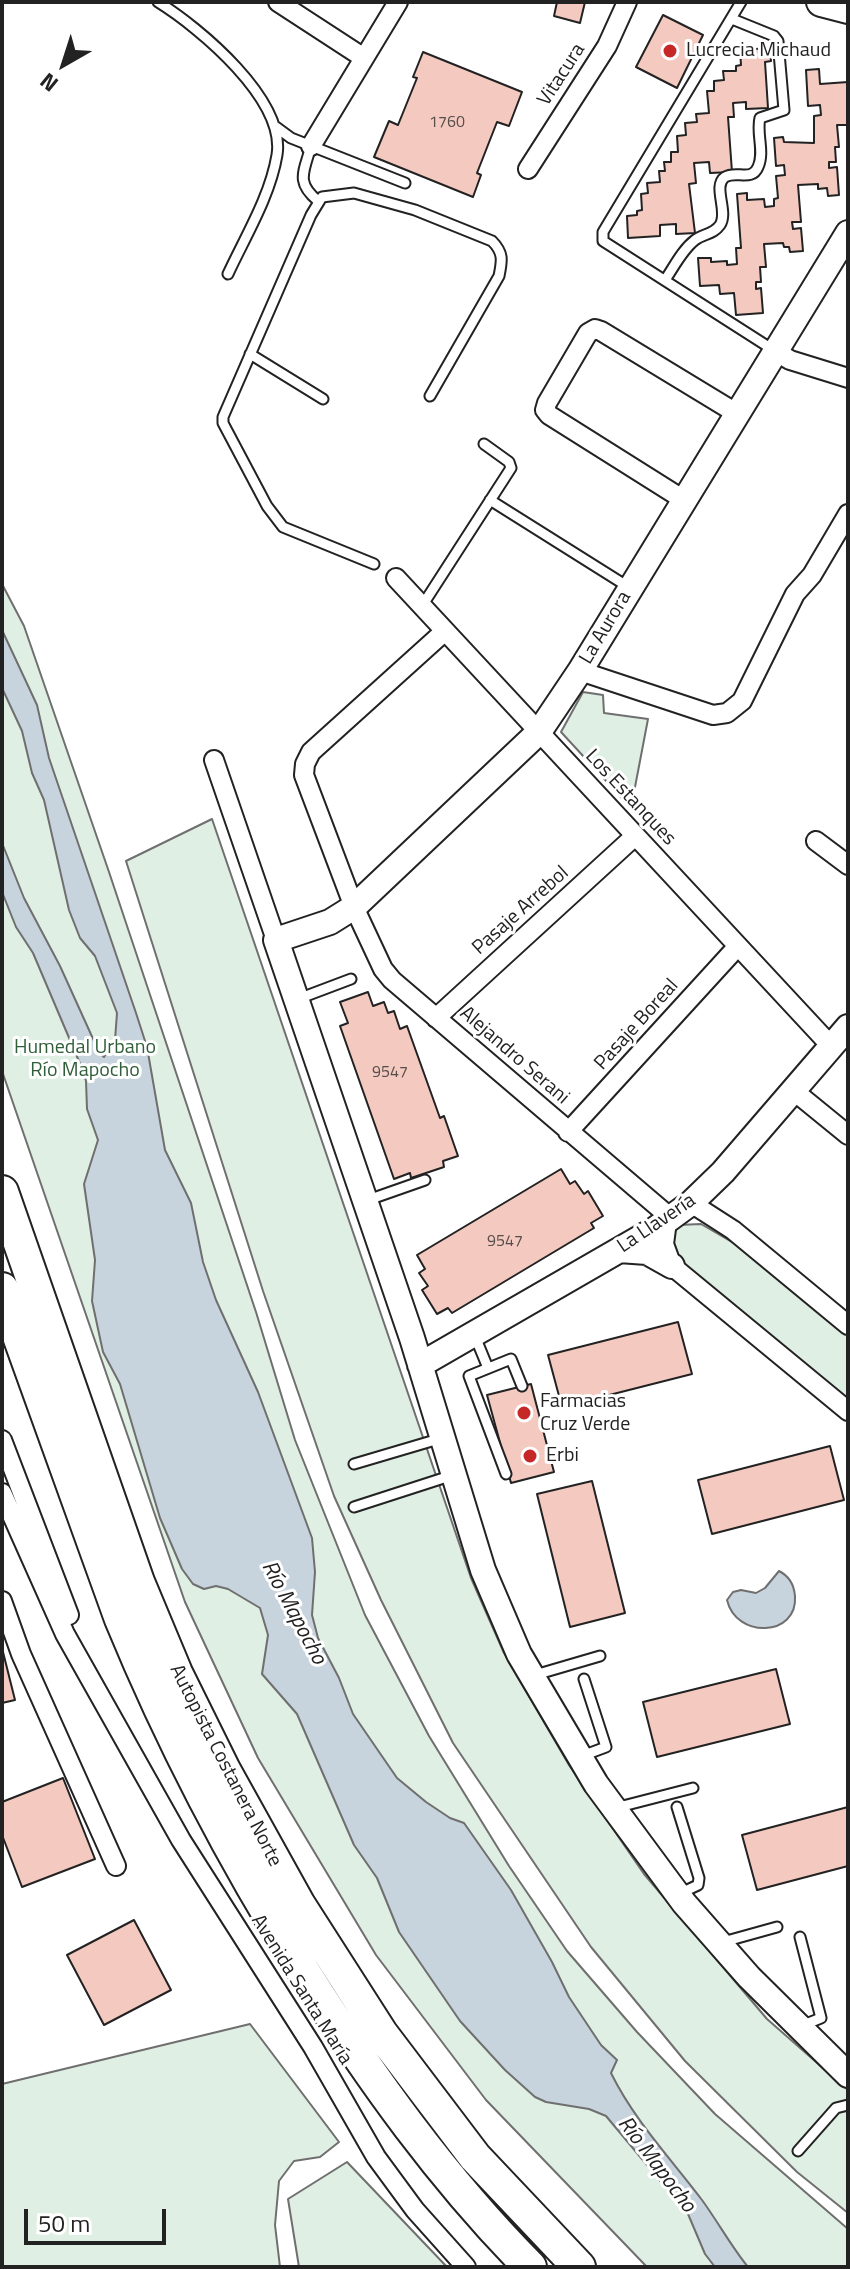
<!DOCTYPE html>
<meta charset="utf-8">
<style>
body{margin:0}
#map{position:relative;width:850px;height:2269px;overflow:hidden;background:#fff;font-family:"Titillium Web",sans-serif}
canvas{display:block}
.frame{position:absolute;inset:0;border:4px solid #222;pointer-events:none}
.north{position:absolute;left:24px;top:24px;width:80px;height:80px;-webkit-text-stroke:6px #fff;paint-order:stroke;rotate:219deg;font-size:22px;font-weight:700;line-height:32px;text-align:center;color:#222}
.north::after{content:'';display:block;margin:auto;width:28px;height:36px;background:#222;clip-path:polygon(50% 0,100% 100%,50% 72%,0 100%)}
.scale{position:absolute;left:24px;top:2209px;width:142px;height:36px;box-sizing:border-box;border:4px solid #222;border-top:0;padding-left:10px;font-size:24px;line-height:28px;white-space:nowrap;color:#222;-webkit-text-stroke:6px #fff;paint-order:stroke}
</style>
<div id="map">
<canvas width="850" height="2269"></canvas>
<div class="frame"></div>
<div class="north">N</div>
<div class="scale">50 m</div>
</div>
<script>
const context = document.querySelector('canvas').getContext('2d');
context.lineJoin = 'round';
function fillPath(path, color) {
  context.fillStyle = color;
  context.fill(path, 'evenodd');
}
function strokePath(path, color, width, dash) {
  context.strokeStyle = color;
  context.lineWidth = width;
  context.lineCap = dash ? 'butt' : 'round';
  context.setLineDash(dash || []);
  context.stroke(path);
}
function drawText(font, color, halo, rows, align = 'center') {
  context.font = font + ' "Titillium Web",sans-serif';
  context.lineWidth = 6;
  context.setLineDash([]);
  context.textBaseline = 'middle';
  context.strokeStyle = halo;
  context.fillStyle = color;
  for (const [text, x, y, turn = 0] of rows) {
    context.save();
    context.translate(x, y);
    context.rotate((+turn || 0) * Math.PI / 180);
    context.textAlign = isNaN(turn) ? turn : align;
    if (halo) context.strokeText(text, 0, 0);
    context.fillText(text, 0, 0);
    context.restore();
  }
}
const green = new Path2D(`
 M2,584L24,626L109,872L256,1312L295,1440L365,1615L429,1736L509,1866L567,1951L637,2032L715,2114L848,2229V2267H647L486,2100L376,1955L258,1758L185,1602L2,1071Z
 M583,692L603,695L604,713L648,719L631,808L561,732Z
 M212,819L471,1578L504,1653L569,1765L644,1874L767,2019L848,2090V2213L797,2172L685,2061L591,1947L453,1743L381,1600L334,1496L263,1291L126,861Z
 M701,1224L756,1256L848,1332V1402L670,1253L667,1236L678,1225Z
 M250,2024L339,2142L320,2157L294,2161L279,2181L275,2225L280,2267H2V2084Z
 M347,2162L447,2267H299L288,2199Z`);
fillPath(green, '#e0efe3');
strokePath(green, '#6f6f6f', 2);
const water = new Path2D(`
 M2,630L37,705L49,758L136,1013L147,1047L165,1150L191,1203L203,1262L216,1300L258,1392L312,1538L315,1572L312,1615L318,1638L339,1678L353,1714L397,1778L426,1802L450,1818L464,1823L511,1890L552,1962L569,1997L601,2045L617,2060L611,2073C634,2120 671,2159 702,2200C718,2222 731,2246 748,2267H715L705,2254L688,2214L606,2116L589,2109L546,2102L535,2097L505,2070L460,2021L399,1932L377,1878L354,1845L297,1714L262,1674L268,1635L260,1608L228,1589L216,1586L204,1589L193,1584L182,1569L160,1518L120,1384L103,1352L92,1301L95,1260L84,1184L98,1140L87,1109L86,1081L81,1066L33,953L16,927L2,892V843L24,898L60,966L99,1052L104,1057L115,1040L117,1013L95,956L80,938L69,910L44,800L32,773L22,731L2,688Z
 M779,1571C789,1576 794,1584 795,1596C798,1637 736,1639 727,1600L733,1592L741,1590L756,1593L765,1588Z`);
fillPath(water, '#c7d3dd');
strokePath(water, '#6f6f6f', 2);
const building = new Path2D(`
 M557,2H585L580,23L554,16Z
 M663,15L703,35L677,88L636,67Z
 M770,48L771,61L765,62L768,108L746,109V102L733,103L734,117H728L732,172L710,173L709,162L694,163L696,183L689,184L695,233L676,234V224L660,225V236L628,238L627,216L637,215V211L642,210L641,194L648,193L647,183L660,182L659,171H665L664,162H671V152H678L677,136L686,135L685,123L697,122L696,114L709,113L707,91H714V81L724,80L723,71H736V66L741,65L740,50Z
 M423,52L522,92L509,126L497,122L477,173L481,175L473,197L374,157L389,121L398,125L417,78L413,77Z
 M819,69L820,84L848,82V125H837L839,147H835L836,162H829V168L837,167L839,195L828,196L827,188L818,189V184L798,185L801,222H792L793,229L801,228L803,251L790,252L789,247H784L783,243L764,244L766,267H760L761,282H756V289L761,288L763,313L736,315L734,293L720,294L719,285L700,286L698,258H711V262L727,261V265L737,264L736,248H741L737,194L747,193V200L764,199L765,207L774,206V199L778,198L776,176L785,175L784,165L776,166L774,138L783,137L784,142L814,143V116L821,115L820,105L808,106L806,70Z
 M368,992L373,1006L384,1002L388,1013L394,1011L400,1029L407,1026L440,1118L444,1116L458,1156L443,1161L444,1167L411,1178L410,1173L394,1179L340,1026L348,1023L340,1002Z
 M561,1169L570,1184L575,1181L584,1194L588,1191L603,1216L591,1223L594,1228L452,1313L448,1308L437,1314L422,1290L428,1286L419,1273L425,1269L417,1255Z
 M678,1322L692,1374L562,1407L548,1355Z
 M531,1384L554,1472L511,1483L487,1395Z
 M830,1446L844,1500L712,1534L698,1480Z
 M592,1481L625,1613L570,1627L537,1494Z
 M2,1648L15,1700L2,1703Z
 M776,1669L790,1724L657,1757L643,1702Z
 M63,1778L95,1859L22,1887L2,1835V1802Z
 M848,1807V1866L757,1890L742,1835Z
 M134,1920L171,1990L104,2025L67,1955Z`);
fillPath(building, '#f3c9c0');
strokePath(building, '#222', 2);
const lane = new Path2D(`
 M158,2C200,28 286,100 277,155C270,197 245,237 228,274
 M741,2L603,232V241L775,351
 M276,127L291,138L405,183
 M311,146C304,172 295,182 318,201
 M665,280C674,267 682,250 695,240C703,234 714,234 720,225C729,212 712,186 725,177C736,170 752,182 758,167C765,152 756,133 760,118L784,110L778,41L774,36L732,19
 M250,354L323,399
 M490,500L630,588
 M374,564L283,527L267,506L223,423V417L311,215L322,197L354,193L415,210L492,241C504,253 502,261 499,276L430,396
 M422,606L511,468L509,462L484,444
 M298,999L351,979
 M368,1200L425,1180
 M474,1334L488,1368
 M354,1464L442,1438
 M506,1474L469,1376L511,1359L522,1386
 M354,1507L453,1475
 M535,1675L600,1656
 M582,1756L606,1747L584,1679
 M677,1807L699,1878L698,1885L681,1893
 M615,1808L693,1788
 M800,1937L821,2018L801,2026
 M723,1942L777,1927
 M798,2151L836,2108L848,2105`);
const street = new Path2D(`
 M278,2L364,58
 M311,146L398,2
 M528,169L607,46L627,2
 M775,351L790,360L848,378
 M684,500L549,415L545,410L547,403L588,333L595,329L601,331L736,413
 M396,578L832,1047
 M445,631L311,752L305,764L304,775L354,907L383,969L392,980L671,1218
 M580,671L713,715L727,713L742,701L795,594L812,575L848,514
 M214,760L276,940
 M816,841L848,865
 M436,1018L635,836
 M794,1091L848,1135
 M568,1132L738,946
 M691,1203L733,1230L848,1325
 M667,1221L664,1244L672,1266L848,1411
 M2,1440L69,1615
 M2,1493L65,1634L181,1840L313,2047L376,2157L415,2210L466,2267
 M2,1601L21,1654L116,1866`);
const secondary = new Path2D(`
 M848,233L580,671L539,732L354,907L330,922L276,940L412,1338L483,1570L519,1654L596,1784L684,1903L749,1977L848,2075
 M619,1250L647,1252L672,1266
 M420,1365L654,1230L691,1203L723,1172L848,1027`);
const primary = new Path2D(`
 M821,2L848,9`);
const highway = new Path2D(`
 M2,1192L138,1582L176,1673L224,1770L299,1905L381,2033L475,2157L579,2267
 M2,1289L121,1619C172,1743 234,1861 305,1974C371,2079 443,2179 530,2267`);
strokePath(lane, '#222', 13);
strokePath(street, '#222', 22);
strokePath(secondary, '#222', 28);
strokePath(primary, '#222', 32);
strokePath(highway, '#222', 36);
strokePath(lane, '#fff', 9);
strokePath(street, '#fff', 18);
strokePath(secondary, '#fff', 24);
strokePath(primary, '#fff', 28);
strokePath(highway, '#fff', 32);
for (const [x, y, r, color] of [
 [670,51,8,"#c62828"],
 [524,1413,8,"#c62828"],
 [530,1456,8,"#c62828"]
]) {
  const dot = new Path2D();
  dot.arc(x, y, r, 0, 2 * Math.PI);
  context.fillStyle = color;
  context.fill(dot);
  strokePath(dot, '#fff', 3);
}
drawText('16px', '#564c4a', null, [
 ["1760",447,123],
 ["9547",390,1073],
 ["9547",505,1242]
]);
drawText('20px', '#222', '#fff', [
 ["Lucrecia Michaud",686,51],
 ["Farmacias",540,1402],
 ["Cruz Verde",540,1425],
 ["Erbi",546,1456]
], 'left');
drawText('20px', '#222', '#fff', [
 ["Vitacura",562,75,-57],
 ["La Aurora",606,628,-59],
 ["Los Estanques",630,798,47],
 ["Pasaje Arrebol",521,911,-42],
 ["Pasaje Boreal",637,1025,-48],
 ["Alejandro Serani",514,1056,41],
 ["La Llavería",657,1224,-34],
 ["Autopista Costanera Norte",225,1766,63],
 ["Avenida Santa María",301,1990,58]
]);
drawText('20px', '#2f5e38', '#fff', [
 ["Humedal Urbano",85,1048],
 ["Río Mapocho",85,1071]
]);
drawText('italic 22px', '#222', '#fff', [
 ["Río Mapocho",293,1613,62],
 ["Río Mapocho",656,2165,53]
]);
</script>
